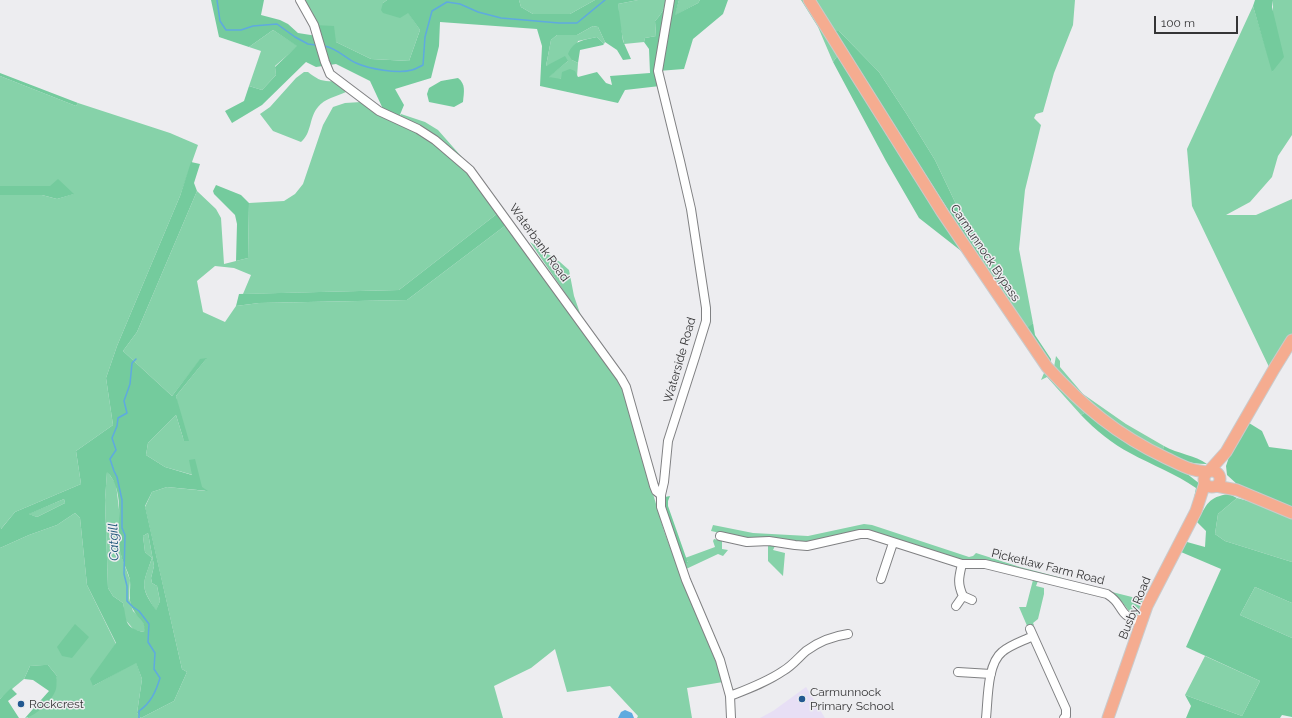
<!DOCTYPE html>
<style>
body{margin:0}
#map{position:relative;width:1292px;height:718px;overflow:hidden;background:#ededf0;font-family:Raleway,sans-serif}
canvas{display:block}
.scale{position:absolute;left:1154px;top:16px;width:84px;height:18px;box-sizing:border-box;border:2px solid #353536;border-top:0;padding-left:5px;font-size:12px;line-height:14px;white-space:nowrap;color:#353536;-webkit-text-stroke:3px #ededf0;paint-order:stroke}
</style>
<div id="map">
<canvas width="1292" height="718"></canvas>
<div class="scale">100 m</div>
</div>
<script>
const context = document.querySelector('canvas').getContext('2d');
context.lineJoin = 'round';
function fillPath(path, color) {
  context.fillStyle = color;
  context.fill(path, 'evenodd');
}
function strokePath(path, color, width, dash) {
  context.strokeStyle = color;
  context.lineWidth = width;
  context.lineCap = dash ? 'butt' : 'round';
  context.setLineDash(dash || []);
  context.stroke(path);
}
function drawText(font, color, halo, rows, align = 'center') {
  context.font = font + ' Raleway,sans-serif';
  context.lineWidth = 3;
  context.setLineDash([]);
  context.textBaseline = 'middle';
  context.strokeStyle = halo;
  context.fillStyle = color;
  for (const [text, x, y, turn = 0] of rows) {
    context.save();
    context.translate(x, y);
    context.rotate((+turn || 0) * Math.PI / 180);
    context.textAlign = isNaN(turn) ? turn : align;
    if (halo) context.strokeText(text, 0, 0);
    context.fillText(text, 0, 0);
    context.restore();
  }
}
fillPath(new Path2D(`
 M806,687L825,718H760L773,711Z`), '#e7dff5');
fillPath(new Path2D(`
 M303,0H387L383,3L408,12L420,30L409,61L371,59L336,42L317,26Z
 M519,0H595L570,14H533L521,7Z
 M638,0H666C665,8 661,15 655,21L656,36L645,38L644,42L624,44L619,20L618,4Z
 M679,0H700L698,3L674,16Z
 M801,0H804L838,55L833,62L818,27Z
 M814,0H1075L1073,25L1054,73L1043,112L1036,114L1034,118L1041,125L1025,190L1019,249L1033,323L1027,329L985,265L935,160L906,113L879,72L839,31H834Z
 M1273,0H1292V135L1278,156L1272,177L1250,202L1226,215H1256L1292,199V335L1270,369L1192,206L1187,149L1253,6L1273,72Z
 M593,26L598,27L605,42L604,44L597,37L578,41L572,60L578,63L577,77C568,78 557,81 548,77L568,61L546,66L551,40L557,35H577Z
 M273,30L298,46L275,66L276,75L262,90L249,86L261,51L249,47Z
 M304,72H308C317,79 322,82 333,81L344,89L346,92C337,96 324,99 318,107C309,117 312,133 301,142L273,131L260,114L270,107L296,78Z
 M0,76L76,106L78,103L170,133L198,145L180,196L117,346L106,378L113,425L76,451L81,484L15,512L0,530V195H42L57,199L73,194L50,186H0Z
 M361,102L434,142L464,167L498,213L399,290L243,294L251,275L234,268L215,266L197,281L203,312L225,322L236,306L259,303L407,300L506,225L620,382L664,531L680,574L718,667L723,682L687,688L692,718H637L638,716L610,686L567,692L555,649L531,668L494,686L503,718H141L174,701L187,672L182,669L145,507L152,492L167,487L206,491L202,488L193,475L165,467L146,455L148,443L176,415L184,441L176,396L206,359L200,360L172,396L123,351L137,332L197,191L216,209L221,218L224,264L248,258L249,203L284,201L295,194L303,184L323,125L333,107L345,103Z
 M401,114L425,122L438,130L467,163L399,117Z
 M530,242L560,262L569,270L574,296L581,316Z
 M1056,356L1060,361V367L1083,394L1126,424L1164,446L1162,452L1147,445L1092,407L1054,367Z
 M1044,373H1046L1086,412L1081,415L1047,377L1041,380Z
 M107,471L116,484L120,518L121,555L130,580L129,598L133,611L143,620L145,628L144,632L134,630L124,618V609L123,603L113,596L108,588L105,500Z
 M1237,498L1256,503L1292,518V562L1225,541L1215,534L1218,514Z
 M64,499L65,503L37,517L28,514Z
 M75,513L80,518L87,585L116,644L93,686L136,662L142,679L137,713L141,718H27L49,701L57,676L48,665L30,666L24,679L0,699V548L29,535L57,525Z
 M864,524L872,525L969,557L973,556L976,553L1020,567L1062,578L1061,579L969,562L865,532L808,543L769,538H744L711,531L713,525L753,533L808,536Z
 M148,533L154,566L151,578L152,583L157,586L160,601L156,611C140,585 142,586 152,558L145,552L143,536Z
 M714,539L722,541V549L728,550L723,556L718,554L686,569L684,564L688,562L685,558L715,547L713,541Z
 M768,545L775,546L773,550L785,553L783,576L768,561Z
 M1033,580L1038,581L1036,586L1044,588V594L1038,619L1033,623L1034,625L1028,628L1019,607H1026Z
 M1255,587L1292,603V638L1240,615Z
 M1108,591L1144,600L1139,614L1135,615C1127,611 1127,607 1121,601C1117,597 1113,594 1108,591Z
 M1205,656L1260,681L1242,716L1185,695Z`), '#86d2a9');
fillPath(new Path2D(`
 M211,0H264L261,15L280,20L288,24L298,33L317,36L314,25L334,26L336,42L371,59L409,61L420,30L408,13L400,18L383,13L381,10L383,3L387,0H519L521,7L533,14H570L595,0H638L618,4L623,41L631,59L623,60L617,50L605,42L598,27L593,26L577,35H557L551,40L546,66L565,56L568,61L549,77L561,79L562,72L570,69L575,71L578,77L597,72L606,83L612,85L610,76L650,73L649,49L644,42L645,38L656,36L655,21C661,15 665,8 666,0H679L675,15L698,3L700,0H728L723,14L693,39L684,69L658,71L660,86L625,90L618,103L540,86L542,46L537,29L440,22L439,46L431,78L395,89L404,105L399,117L383,109L370,81L336,64L316,67L306,62L262,105L232,123L225,111L244,101L249,86L262,90L276,75L275,67L297,46L273,30L249,47L219,37Z
 M1255,0H1273L1272,7L1284,57L1272,72L1253,6Z
 M834,31H839L879,72L906,113L935,160L985,265L1027,328L1033,323L1035,335L1051,359V361L1049,362L1026,332Z
 M597,37L604,44L603,45L580,50L578,63L572,60L568,54C574,40 584,40 597,37Z
 M838,55L965,254L919,218L886,161L833,62Z
 M0,73L78,103L76,106L0,76Z
 M458,78C466,84 464,92 463,102L454,107L429,102L427,94L429,88L441,81Z
 M191,162L200,164L194,183L197,191L137,332L123,351L172,396L200,359L207,358L176,396L189,441H184L176,415L148,443L146,455L165,467L192,475L189,460L195,459L202,487L208,491L167,487L152,492L145,506L182,669L187,672L174,701L141,718L137,713L142,679L136,663L93,686L90,679L116,643L87,585L80,518L75,513L57,525L29,535L0,548V527L1,529L15,512L81,484L76,451L113,425L106,378L117,346L180,196ZM107,472C127,491 115,530 121,555C123,564 129,572 130,581C131,591 127,602 134,611C139,620 146,620 144,632C123,628 127,619 123,603L113,596L108,588L105,500ZM64,499L65,503L37,517L29,514ZM148,533L154,566L151,578L152,583L157,586L160,601L156,610C139,586 143,584 152,558L145,552L143,536Z
 M58,179L74,194L57,199L42,195H0V186H50Z
 M216,185L241,195L249,203L248,258L236,261L237,224L235,215L214,194L213,191Z
 M498,213L506,225L407,300L259,303L236,306L239,294L399,290Z
 M1086,412L1186,473L1200,484L1191,514L1196,488C1176,474 1152,465 1130,453C1113,444 1095,430 1081,415Z
 M1249,423L1262,431L1269,447L1292,450V507L1238,485L1227,475L1226,466L1231,451Z
 M1164,446C1178,454 1195,455 1207,464C1188,464 1180,460 1162,452Z
 M1229,494L1237,498L1218,514L1215,534L1225,541L1292,562V603L1255,587L1240,615L1292,638V717L1282,715L1280,718H1186L1191,706L1185,695L1242,716L1260,681L1186,647L1221,569L1181,552L1187,542L1205,547L1206,531L1197,522C1207,504 1208,497 1229,494Z
 M670,496L668,501V506L688,563L684,564L665,509V497Z
 M75,624L89,637L72,658L62,656L57,647Z
 M44,665H48L57,676C56,680 57,685 56,689C53,700 36,716 25,718L49,691L33,680L24,679L30,666Z
 M11,688L17,694L8,701L19,718H0V699Z`), '#74cb9d');
fillPath(new Path2D(`
 M625,710L632,713L634,718H618L621,712Z`), '#5faadf');
strokePath(new Path2D(`
 M217,0L220,21L226,30H241L253,26L277,24L295,37L308,44L316,45
 M324,46C337,48 345,58 356,63C369,69 398,74 412,70C416,69 419,67 423,65L425,37L432,11L447,2L460,4L478,12L501,18L559,23H577L605,0
 M136,359L132,363L130,384L124,401L127,413L118,418L117,426L112,438L116,450L110,459L114,471L117,477L122,500V528L125,535L124,574L127,586V601L133,607L139,611L149,624L148,642L155,653L154,669L160,678C156,691 151,703 139,711V718`), '#5faadf', 1.5);
const minor = new Path2D(`
 M300,0L314,25L325,62L330,74L379,111L418,129L435,140L470,170L621,378L626,387L654,486L656,491L661,495
 M670,0L658,71L680,161L691,209L706,308V321L695,357L668,441L664,482L661,495V507L686,580L720,660L730,696L731,718
 M720,536L747,542L769,541L795,545L807,546L860,534H868L962,564H985L1107,594C1118,601 1117,604 1124,613C1128,618 1136,620 1141,622
 M962,564C959,577 957,583 963,596L972,600
 M881,579L893,543
 M956,606L963,596
 M1030,629L1066,709V716L1064,718
 M958,672L991,674
 M730,696C748,689 767,682 783,671C792,666 798,658 806,651C818,642 834,636 848,634
 M986,718C988,700 987,664 1002,652C1010,645 1023,641 1033,636`);
const major = new Path2D(`
 M809,0L942,212L1047,367C1084,407 1117,435 1166,458C1181,465 1190,471 1207,472
 M1204 479a8 8 0 1 1 16 0a8 8 0 1 1-16 0Z
 M1209,471L1226,452L1274,369L1292,340
 M1216,486L1237,490L1292,513
 M1108,718L1147,606L1196,511L1205,483`);
strokePath(minor, '#808183', 10);
strokePath(major, '#cacacb', 13);
strokePath(minor, '#fff', 8);
strokePath(major, '#f5ac90', 11);
for (const [x, y, r, color] of [
 [802,699,4,"#225890"],
 [21,704,4,"#225890"]
]) {
  const dot = new Path2D();
  dot.arc(x, y, r, 0, 2 * Math.PI);
  context.fillStyle = color;
  context.fill(dot);
  strokePath(dot, '#ededf0', 1.5);
}
drawText('12px', '#353536', '#ededf0', [
 ["Waterbank Road",539,243,54],
 ["Carmunnock Bypass",985,253,56],
 ["Waterside Road",680,360,-74],
 ["Picketlaw Farm Road",1048,567,14],
 ["Busby Road",1135,608,-68]
]);
drawText('12px', '#353536', '#ededf0', [
 ["Carmunnock",810,692],
 ["Primary School",810,706],
 ["Rockcrest",29,704]
], 'left');
drawText('italic 13px', '#1f567a', '#ededf0', [
 ["Catgill",114,542,-92]
]);
</script>
